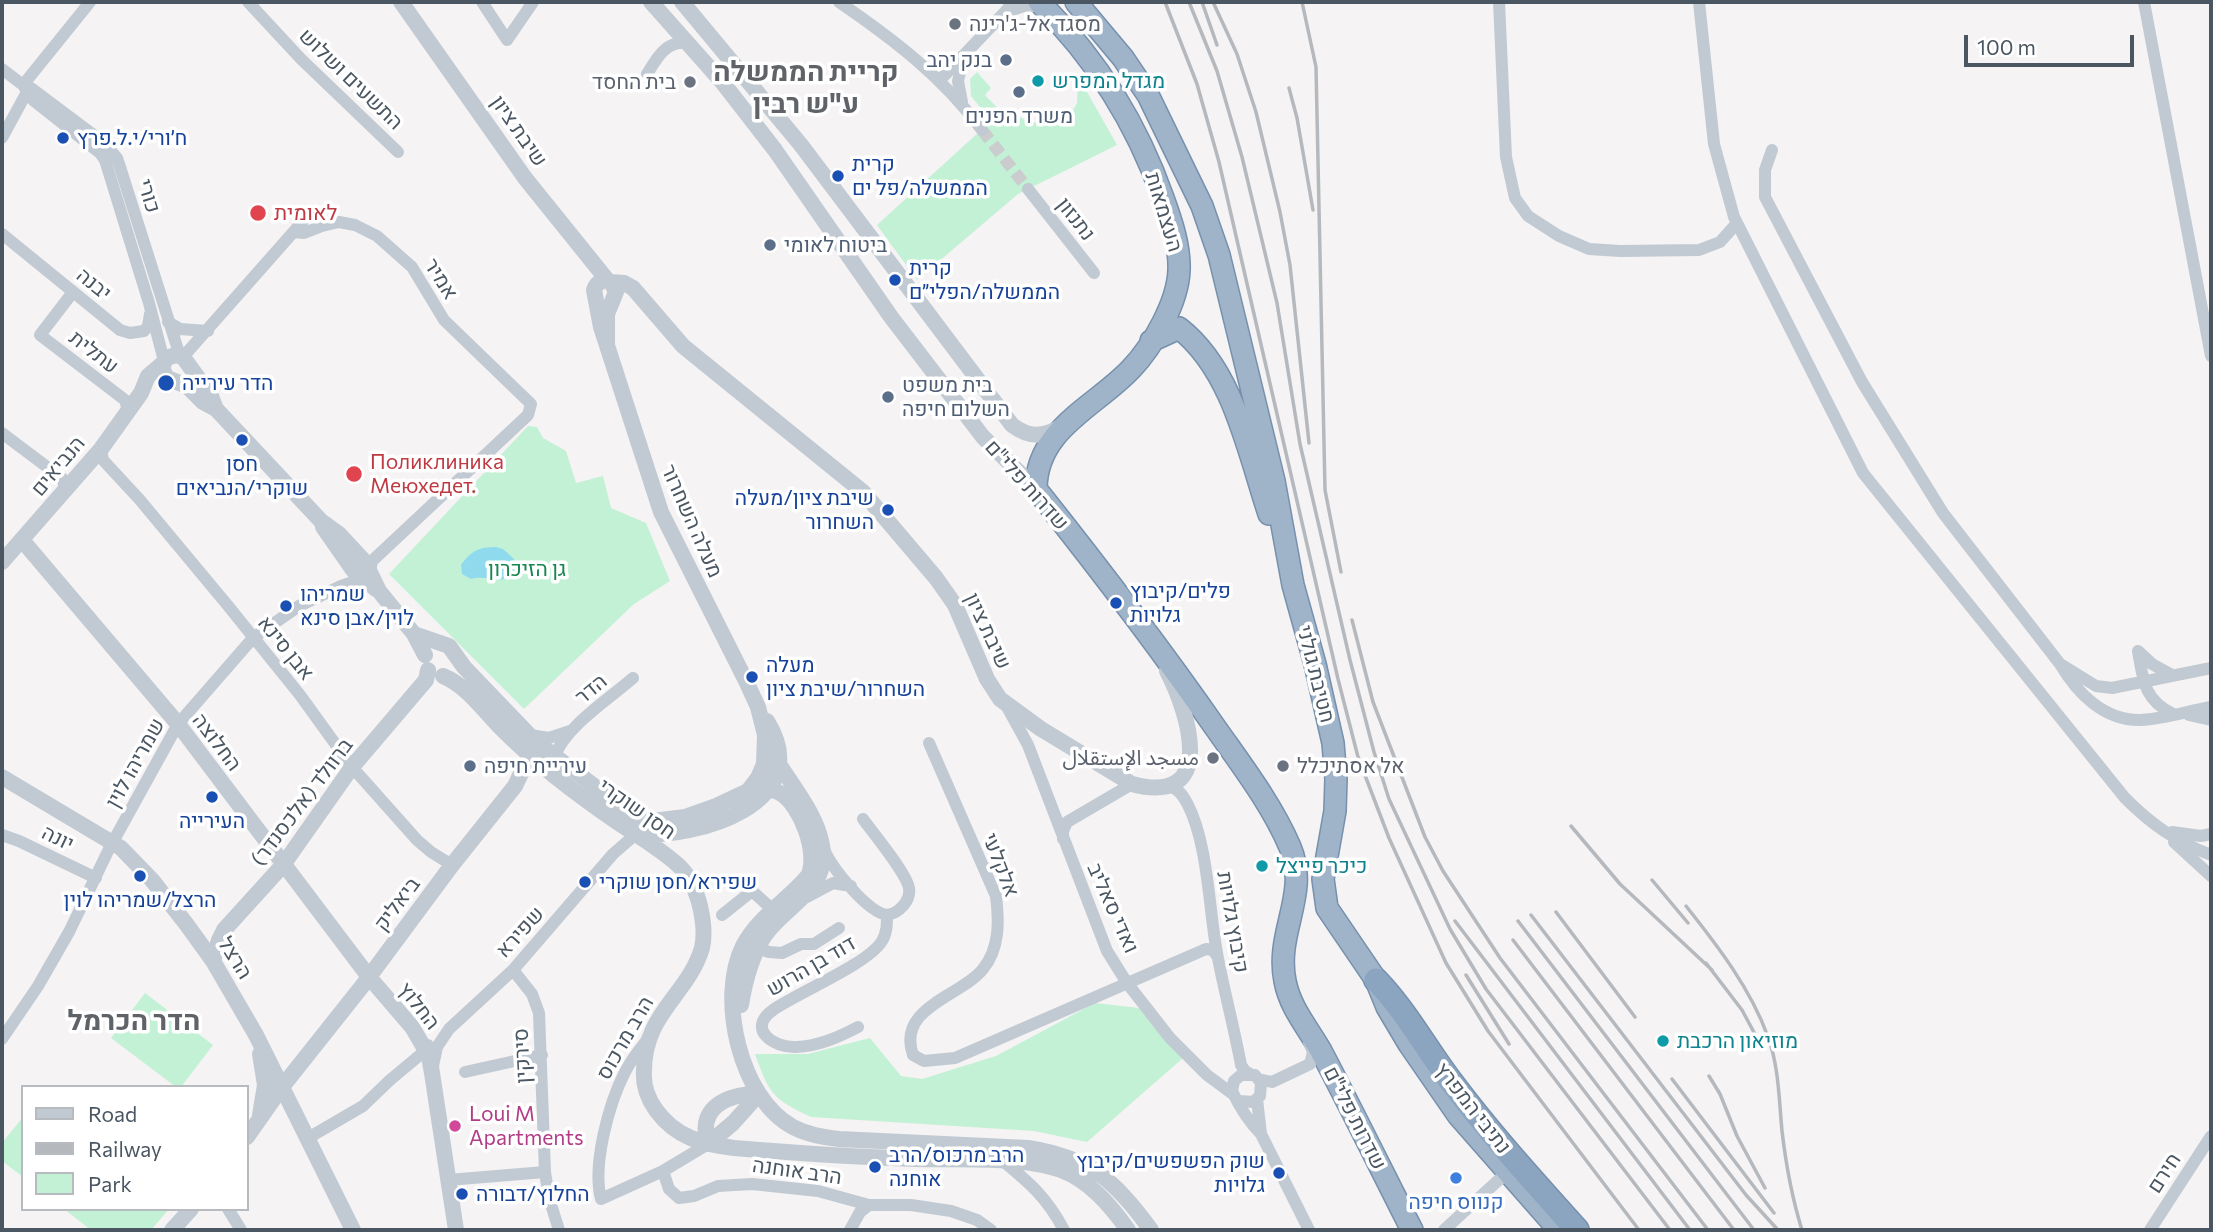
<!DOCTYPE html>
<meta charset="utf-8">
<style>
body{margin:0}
#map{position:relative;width:2213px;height:1232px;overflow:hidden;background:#f5f3f3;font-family:Commissioner,sans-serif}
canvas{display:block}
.frame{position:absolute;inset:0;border:4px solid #4a5661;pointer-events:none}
.legend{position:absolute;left:21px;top:1085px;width:228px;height:126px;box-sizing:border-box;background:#fff;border:2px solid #b7bbc0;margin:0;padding:9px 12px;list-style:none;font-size:21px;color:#4a5661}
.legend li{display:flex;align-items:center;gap:14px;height:35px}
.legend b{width:35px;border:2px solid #b7bbc0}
.scale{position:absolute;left:1964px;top:35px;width:170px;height:32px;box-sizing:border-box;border:4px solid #4a5661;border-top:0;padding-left:9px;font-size:21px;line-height:24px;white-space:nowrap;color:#4a5661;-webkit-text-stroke:5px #fff;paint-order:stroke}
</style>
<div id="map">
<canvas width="2213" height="1232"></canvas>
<div class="frame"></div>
<ul class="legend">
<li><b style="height:9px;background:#c1cad2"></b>Road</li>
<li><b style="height:9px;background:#b5b8bd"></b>Railway</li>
<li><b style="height:19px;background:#c3f1d5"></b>Park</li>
</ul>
<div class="scale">100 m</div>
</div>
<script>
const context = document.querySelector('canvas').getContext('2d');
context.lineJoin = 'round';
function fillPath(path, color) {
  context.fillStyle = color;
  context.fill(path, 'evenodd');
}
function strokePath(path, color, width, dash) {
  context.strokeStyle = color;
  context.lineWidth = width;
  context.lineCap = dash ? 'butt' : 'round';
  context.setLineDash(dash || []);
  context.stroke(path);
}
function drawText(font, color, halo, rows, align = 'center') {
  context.font = font + ' Commissioner,"Noto Sans Arabic",Heebo,sans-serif';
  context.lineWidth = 7;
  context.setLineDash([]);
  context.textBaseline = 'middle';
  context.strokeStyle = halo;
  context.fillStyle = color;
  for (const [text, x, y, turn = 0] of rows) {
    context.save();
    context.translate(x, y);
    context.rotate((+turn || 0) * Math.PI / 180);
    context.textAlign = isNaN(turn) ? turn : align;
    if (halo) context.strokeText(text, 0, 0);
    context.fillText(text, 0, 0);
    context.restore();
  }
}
fillPath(new Path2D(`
 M977,72L991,88L985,95L1007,118L1015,114L1030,123L1050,121L1058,114L1067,120L1077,103L1078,76L1117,145L1018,194L917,280L877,225L991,121L971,96L970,79Z
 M528,426L537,427L543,438L566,451L576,483L603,476L611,508L646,523L670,581L634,604L524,709L389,574Z
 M145,993L213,1045L181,1087H176L111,1038Z
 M1095,1003L1139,1008L1183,1058L1087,1142L1034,1131L811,1117C772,1099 769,1093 755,1054H808L870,1038L901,1076L922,1079L996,1056Z
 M23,1117V1177L2,1161V1143Z
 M64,1209H169L151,1230H91Z`), '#c3f1d5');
fillPath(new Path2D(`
 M496,547L503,549L514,559C517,593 488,573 471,579L462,574L461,565C471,551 479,547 496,547Z`), '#90daee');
strokePath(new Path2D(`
 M982,130L1028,189`), '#caccce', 12, [12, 6]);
const trunk = new Path2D(`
 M1039,2C1095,57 1137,124 1163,198C1171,220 1180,246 1179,270C1178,302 1153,346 1131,369C1095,407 1036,429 1036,489C1098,567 1160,648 1217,730C1243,767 1272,805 1290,847C1310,894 1275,932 1285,981C1290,1008 1308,1028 1321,1051C1352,1110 1382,1171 1412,1230
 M1076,2L1123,58L1148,95L1202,206L1219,255L1274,481L1293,585L1315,664L1333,743L1336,779L1335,811L1323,879L1327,908L1376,980L1387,1007L1409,1044L1458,1115L1559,1230
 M1151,341L1179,328C1233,370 1248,451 1269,514`);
const motorway = new Path2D(`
 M1376,980C1406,1011 1426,1049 1452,1083C1491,1135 1534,1182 1577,1230`);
strokePath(trunk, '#7690ad', 24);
strokePath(motorway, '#7690ad', 26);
strokePath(new Path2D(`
 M248,2L301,59L398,152
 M482,2L507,40L533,2
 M839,2C893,39 942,76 982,130
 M1499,2L1506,157L1515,198L1528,216L1559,236L1589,249L1620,251L1699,250L1720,242L1737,223
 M1699,2L1714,144L1734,217L1863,473L2125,798C2152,825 2175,841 2211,855
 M2144,2L2211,356
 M1006,12L1024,6H1043
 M2,69L23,85L33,100L100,153L105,160L149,303L164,361
 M647,74C657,58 665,41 687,43
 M940,80L1005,12L1013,2
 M23,85L90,2
 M962,102L958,81L963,59
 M2,138L28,90L31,88L103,142L117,158L120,167L180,356
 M1772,150L1765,170V197L1862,382L1943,513L2060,664C2077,693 2104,721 2141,720C2164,719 2189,711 2211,707
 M1028,189L1094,273
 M294,232L304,233L322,226L339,222L355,225L377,236L412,267L444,320L531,404L528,415L372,561L370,571
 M2,234L120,330L130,333L144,331L148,326L150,314
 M73,292L40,335L125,400L128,410
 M168,322L180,329L208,331
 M183,357L304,220
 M2,433L63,479L65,491
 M101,449L103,460L140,500L229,607L300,695L352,767L417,840L431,852L452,865
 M2138,651C2143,680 2144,700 2173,714
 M2138,651L2152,664L2172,675
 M2062,665L2096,686L2112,688L2211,668
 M1006,705L1028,745L1107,951L1127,983L1170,1038L1207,1075L1234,1095
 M2189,715L2211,720
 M530,735L549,738L570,731
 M929,743L996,896C999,921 1000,948 983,969C962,996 896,1007 913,1055L924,1061L955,1058L1206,949L1213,950L1217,956
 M555,756C565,727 609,699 633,678
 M1164,786C1177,786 1183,795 1188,805C1208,844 1209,910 1217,953C1224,991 1234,1027 1241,1065L1245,1071L1250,1074
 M2172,832L2201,836L2211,834
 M2,835L19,841L96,878
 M1063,839V831L1067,822L1132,784
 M2174,842L2211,876
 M824,849C831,867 867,912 887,915C899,913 911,901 909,888C906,872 873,833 863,819
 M807,897L833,883L851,886
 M722,915L752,891L772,909
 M757,948L769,952L782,953L801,944H814L839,928
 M513,970L532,994L539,1013L545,1172L549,1198L559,1230
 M858,1027C839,1037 819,1046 796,1047C774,1048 746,1029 773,1010C799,992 868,964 882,941C887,933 887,924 887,915
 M2,1039L38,986L69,932L109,849L178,724L253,638L299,606L341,586L368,577
 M647,1040C639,1050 631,1060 625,1072C609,1103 592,1165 601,1199L663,1171L708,1144
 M433,1066L437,1047L449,1029L513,970L613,854L636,834
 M465,1072L542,1055
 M1258,1079L1272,1082L1310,1064L1313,1052L1309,1042
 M1257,1099L1261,1134L1309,1230
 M1240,1101L1253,1102L1260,1096L1261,1083L1255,1075H1241L1234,1081L1232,1091C1239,1106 1249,1122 1261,1134
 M308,1138L363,1106L390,1080L426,1050L428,1045
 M1003,1161C1031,1184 1047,1198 1064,1230
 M663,1171L669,1189L679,1198L694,1196L718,1186L752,1184L818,1191L869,1205H911L951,1211L977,1220L991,1230
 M448,1180L545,1172
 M228,1209L241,1230
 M850,1230L860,1212L869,1205
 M1444,1230L1503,1176L1504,1168
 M2150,1230L2211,1136`), '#c1cad2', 12);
strokePath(new Path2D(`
 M401,2L525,178L608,281
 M651,2L723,83L775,150L891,317L983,437L1036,489
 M682,2L801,145L1012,425C1029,438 1043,437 1061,427
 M611,282L624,283L633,288L683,346L863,492L936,578L955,605L987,679L1000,699L1041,729L1132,784C1218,807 1189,713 1167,671
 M216,409L211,396L183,357L176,355L166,358L162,368L167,378L187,386L203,402L216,409L321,521L339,534L365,562L379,591L414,634L425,655
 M323,527L353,570L376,589
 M22,540L178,724L369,977L412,1027L429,1056L432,1073L456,1230
 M2,562L101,449L141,393L148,376L162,364
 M414,634L449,646L464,667L535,741L635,817L653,821L685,817L716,806L748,791L758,778L764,764L765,735L758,707L746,681L661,512L601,327L594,290C597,281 604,279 611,282L616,292L607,314V344
 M443,676C465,685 481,707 498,725C534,762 574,792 617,822C638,836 659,848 678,865C690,876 696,890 700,906C703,919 705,935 702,948C688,995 644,1013 644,1071C643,1085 648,1099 656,1110C676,1138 703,1144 734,1148C795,1153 856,1157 917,1159C959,1160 1022,1156 1061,1170C1090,1181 1111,1206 1128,1230
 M2,777L121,848L152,880L187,925L213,961L256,1035L353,1230
 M748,791C759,788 769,787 780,793C801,805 819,854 808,876C787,901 759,916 743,946C717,998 740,1099 793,1127C808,1135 823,1137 839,1139L1028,1148C1090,1158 1115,1180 1151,1230
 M636,834C698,839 818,803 767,721
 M213,961L219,940L224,930L283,865L352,767L426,680L428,670
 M741,1005C745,980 751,956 765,935C787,904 830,890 822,845C817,816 795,789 779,764
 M260,1115L265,1085L260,1054
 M247,1137L282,1087L363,985L452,865L515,786L533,748
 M708,1144C697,1107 727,1094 759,1094
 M708,1144L733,1123L759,1094
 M172,1230L191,1209`), '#c1cad2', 16);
strokePath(trunk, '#9fb4c9', 21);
strokePath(motorway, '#8ba5c1', 23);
strokePath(new Path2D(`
 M1165,2L1197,84L1219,162L1338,679L1358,757L1389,838L1446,963L1488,1031L1639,1230
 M1189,2L1217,71L1242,157L1277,303L1300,444L1350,660L1374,752L1389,799L1450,929L1486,989L1670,1230
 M1202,2L1217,45
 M1213,2L1237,54L1256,112L1280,212L1290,265L1309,443
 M1302,2L1316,67L1325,490L1341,572
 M1289,88L1297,118L1313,210
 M1352,620L1373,702L1425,837L1443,871L1500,958L1708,1230
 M1571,826L1620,884L1712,970
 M1652,880L1688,923
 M1686,906C1717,945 1751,989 1768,1037C1779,1067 1779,1100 1782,1131C1786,1165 1792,1198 1802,1230
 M1556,912L1635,1017
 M1531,915L1746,1195L1778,1230
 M1455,921L1690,1230
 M1518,921L1754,1230
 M1513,940L1734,1230
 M1706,963L1742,1010L1757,1038
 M1466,975L1509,1044
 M1709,1076L1720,1094L1737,1136L1765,1188
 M1672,1079L1774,1213`), '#b5b8bd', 3.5);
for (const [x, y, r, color] of [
 [955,24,7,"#6b7280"],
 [1006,60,7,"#5c6f8a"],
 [1038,81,7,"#0f9aa8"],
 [690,82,7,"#6b7280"],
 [1019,92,7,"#5c6f8a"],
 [63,138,7,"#1a4fb4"],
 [838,176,7,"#1a4fb4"],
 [258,213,9,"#e0444e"],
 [770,245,7,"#5c6f8a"],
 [895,280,7,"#1a4fb4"],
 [166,383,9,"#1a4fb4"],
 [888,397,7,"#5c6f8a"],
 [242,440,7,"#1a4fb4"],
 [354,474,9,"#e0444e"],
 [888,510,7,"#1a4fb4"],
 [1116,603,7,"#1a4fb4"],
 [286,606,7,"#1a4fb4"],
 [752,677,7,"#1a4fb4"],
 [1213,758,7,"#6b7280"],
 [470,766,7,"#5c6f8a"],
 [1283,766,7,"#6b7280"],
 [212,797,7,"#1a4fb4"],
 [1262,866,7,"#0f9aa8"],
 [140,876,7,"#1a4fb4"],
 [585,882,7,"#1a4fb4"],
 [1663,1041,7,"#0f9aa8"],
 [455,1126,7,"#d1479c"],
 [875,1167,7,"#1a4fb4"],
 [1279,1173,7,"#1a4fb4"],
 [1456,1178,7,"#3f7fe0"],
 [462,1194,7,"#1a4fb4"]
]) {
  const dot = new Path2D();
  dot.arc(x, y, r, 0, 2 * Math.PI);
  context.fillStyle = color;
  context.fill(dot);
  strokePath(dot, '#fff', 2.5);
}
drawText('21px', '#5b616d', '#fff', [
 ["מסגד אל-ג'רינה",969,24],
 ["בית החסד",676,82,"right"],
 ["مسجد الإستقلال",1199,758,"right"],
 ["אל אסתיכלל",1297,766]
], 'left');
drawText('21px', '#4e5e75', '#fff', [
 ["בנק יהב",992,60,"right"],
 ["משרד הפנים",1019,116,"center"],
 ["ביטוח לאומי",784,245],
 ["בית משפט",902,385],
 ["השלום חיפה",902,409],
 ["עיריית חיפה",484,766]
], 'left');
drawText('21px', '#4a5661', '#fff', [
 ["התשעים ושלוש",351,79,44],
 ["שיבת ציון",519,131,55],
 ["כורי",149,196,73],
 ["העצמאות",1164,212,73],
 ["נתנזון",1076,219,52],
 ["אמיר",441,279,58],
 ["יבנה",94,284,39],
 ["עתלית",94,352,38],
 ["הנביאים",58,466,-50],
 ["שדרות פלי\"ם",1027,485,48],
 ["מעלה השחרור",692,521,66],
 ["שיבת ציון",988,631,65],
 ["אבן סינא",286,648,51],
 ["חטיבת גולני",1316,674,76],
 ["הדר",591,689,-40],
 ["החלוצה",217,742,53],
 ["שמריהו לוין",135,763,-61],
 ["ברוולד (אלכסנדר)",302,802,-53],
 ["חסן שוקרי",637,809,35],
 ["יונה",58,838,26],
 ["אלקלעי",1001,865,69],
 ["ביאליק",397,904,-53],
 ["ואדי סאליב",1113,908,66],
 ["קיבוץ גלויות",1233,922,80],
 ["שפירא",520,932,-48],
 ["הרצל",235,958,58],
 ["דוד בן הרוש",811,966,-30],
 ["החלוץ",419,1006,52],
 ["הרב מרכוס",625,1038,-60],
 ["סירקין",522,1056,-93],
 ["נתיבי המפרץ",1473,1108,52],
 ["שדרות פלי\"ם",1355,1118,63],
 ["הרב אוחנה",797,1171,8],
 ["חירם",2164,1173,-57]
]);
drawText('21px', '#0d838f', '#fff', [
 ["מגדל המפרש",1052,81],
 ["כיכר פייצל",1276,866],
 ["מוזיאון הרכבת",1677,1041]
], 'left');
drawText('21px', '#164399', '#fff', [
 ["ח׳ורי/י.ל.פרץ",77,138],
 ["קרית",852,164],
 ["הממשלה/פל ים",852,188],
 ["קרית",909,268],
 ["הממשלה/הפלי״ם",909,292],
 ["הדר עירייה",182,383],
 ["חסן",242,464,"center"],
 ["שוקרי/הנביאים",242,488,"center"],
 ["שיבת ציון/מעלה",874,498,"right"],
 ["השחרור",874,522,"right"],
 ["פלים/קיבוץ",1130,591],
 ["גלויות",1130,615],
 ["שמריהו",300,594],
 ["לוין/אבן סינא",300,618],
 ["מעלה",766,665],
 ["השחרור/שיבת ציון",766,689],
 ["העירייה",212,821,"center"],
 ["שפירא/חסן שוקרי",599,882],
 ["הרצל/שמריהו לוין",140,900,"center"],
 ["הרב מרכוס/הרב",889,1155],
 ["אוחנה",889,1179],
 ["שוק הפשפשים/קיבוץ",1265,1161,"right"],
 ["גלויות",1265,1185,"right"],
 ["החלוץ/דבורה",476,1194]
], 'left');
drawText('21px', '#be3a42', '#fff', [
 ["לאומית",274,213],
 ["Поликлиника",370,462],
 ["Меюхедет.",370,486]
], 'left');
drawText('21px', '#17864f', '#fff', [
 ["גן הזיכרון",527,569]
]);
drawText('21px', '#b23c85', '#fff', [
 ["Loui M",469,1114],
 ["Apartments",469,1138]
], 'left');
drawText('21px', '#366cbe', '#fff', [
 ["קנווס חיפה",1456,1202]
]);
drawText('bold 28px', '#5f6368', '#fff', [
 ["קריית הממשלה",806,72],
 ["ע\"ש רבין",806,104],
 ["הדר הכרמל",134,1021]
]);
</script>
